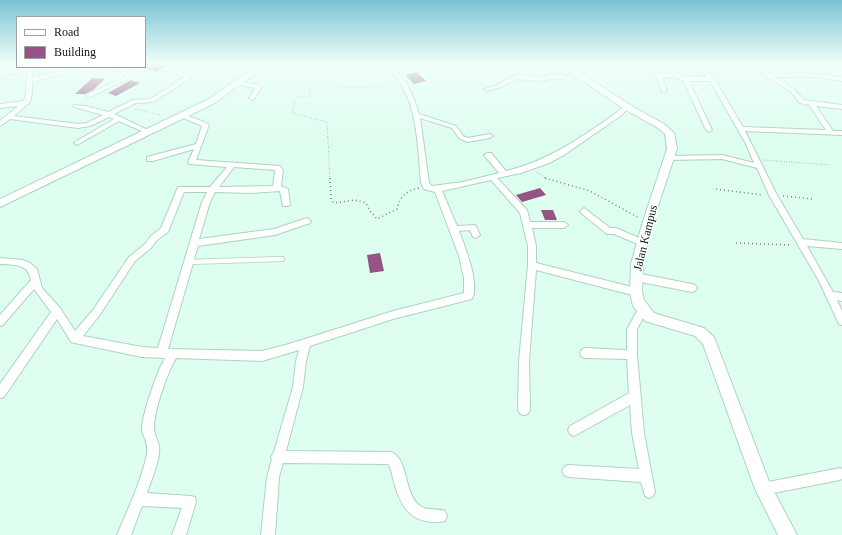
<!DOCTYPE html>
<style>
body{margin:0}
#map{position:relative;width:842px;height:535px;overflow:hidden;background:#defef0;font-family:"Times New Roman",serif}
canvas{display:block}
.legend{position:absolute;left:16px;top:16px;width:130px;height:52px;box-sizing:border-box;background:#fff;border:1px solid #9da3a1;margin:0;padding:5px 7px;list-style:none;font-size:12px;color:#0b1a14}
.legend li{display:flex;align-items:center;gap:8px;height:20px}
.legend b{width:20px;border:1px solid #9da3a1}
</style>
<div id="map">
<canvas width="842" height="535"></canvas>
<ul class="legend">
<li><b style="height:5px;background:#fff"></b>Road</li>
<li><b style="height:11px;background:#965485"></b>Building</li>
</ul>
</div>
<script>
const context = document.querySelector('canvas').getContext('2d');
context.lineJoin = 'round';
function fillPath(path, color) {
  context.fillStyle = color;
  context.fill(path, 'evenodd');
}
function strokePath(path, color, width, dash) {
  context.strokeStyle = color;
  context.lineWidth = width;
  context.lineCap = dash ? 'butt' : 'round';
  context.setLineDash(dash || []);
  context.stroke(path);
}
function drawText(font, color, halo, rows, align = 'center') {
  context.font = font + ' "Times New Roman",serif';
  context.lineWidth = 3;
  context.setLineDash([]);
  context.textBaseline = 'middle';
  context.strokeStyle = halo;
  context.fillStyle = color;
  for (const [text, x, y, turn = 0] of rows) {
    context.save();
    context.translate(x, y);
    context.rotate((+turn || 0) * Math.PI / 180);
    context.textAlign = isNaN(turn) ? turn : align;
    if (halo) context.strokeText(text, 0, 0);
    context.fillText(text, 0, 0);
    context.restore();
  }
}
fillPath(new Path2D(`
 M145,63H154L165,66L156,72L141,67H145Z
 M417,72L426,81L414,84L405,75Z
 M92,78L105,79L93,90L85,94H75Z
 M131,80L140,83L116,96L108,93Z
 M540,188L546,195L522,202L516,195Z
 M541,210H553L557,220H545Z
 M380,253L384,271L370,273L367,255Z`), '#965485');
const serviceFar1 = new Path2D(`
 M29,80L79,69L108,67
 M88,96L126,78L132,72L118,67`);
const service = new Path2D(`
 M189,262L282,259`);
const minor = new Path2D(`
 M181,63H188L181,69L182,73L193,76L187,81L153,102L136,103L114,114L150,131V133H146L119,121L77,145L74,143L75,142L114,119L109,117L90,126L78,128L10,119L0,126V121L18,106L0,108V104L24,101L26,93L27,67L32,68V93L30,102L14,116L78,124L87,123L103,115L74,107V105L86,106L108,112L133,100L150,99L185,77L176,74L175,68Z
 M382,63H388L406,82L414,99L419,114L456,126L463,136L468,138L490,134L493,136L490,138L467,142L459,138L452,128L420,118L429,183L432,186L463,182L499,173L484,155L488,153H491L506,171C536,164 561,150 587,133C600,124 613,116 625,106H629V108L619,117L564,155L549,163L521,173L497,178L527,210L530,222H564L568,225L564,228H532L536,246V263L636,288L639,289L641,292L639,295L636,296L536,270L529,361L530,410L528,414L524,415L520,414L518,410L519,361L528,265V246L520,213L491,180L442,191L457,226L474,225L476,226L480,235L476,238L473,237L470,230L459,231C465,247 480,283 472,299L393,319L310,346L306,361L303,387L286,451L391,452C409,459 403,493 420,506C427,511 437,508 445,511L447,516L445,521C439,523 432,522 426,521C405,518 398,497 393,479C392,474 391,468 388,464L283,463L279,477L275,535H261L267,477L272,459L271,457L274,452L293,387L296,361L299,350L262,361L176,358C167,373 154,411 154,428C154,434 158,440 159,446C161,458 151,481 147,493L190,496L195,497L196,502L186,535H172L182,508L142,506L131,535H117C128,509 141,482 147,454C149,445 144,439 142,430C141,418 158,369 165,358L142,357L75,343L71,342L57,319L4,397L0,398V384L51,312L34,289L3,325L0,326V315L31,280C28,263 14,265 0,264V258L23,260L30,263L37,269L42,288L60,308L75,331L93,310L129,257L145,244L151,236L161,228L178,187H210L227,167L189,164L188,162L194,149L153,161H147V157L196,144L202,126L181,117V115L183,114L204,122L209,125L196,160L280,166L283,170L281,186L288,189L290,204L289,206H283L280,191L251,193L215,192L210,202L199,239L274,229L307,218L311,221L310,223L275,235L198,246L168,349L262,351L289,344L393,311L464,293V278L459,256L435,192L424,189L421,183C418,150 418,113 401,84C396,76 388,70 382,63ZM234,167L275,170L273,186L219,187ZM184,192H207L202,202L158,348L142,347L83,336L99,316L135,261L151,248L157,240L168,232Z
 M637,63H643L654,73L670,74L659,63H665C683,79 684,77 707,77L692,63H698L714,78L743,127L826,130L809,105L800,103L790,91L766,77L748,63H755L770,74L805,73L842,77V81L816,77H774L794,89L804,100L842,105V109L816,106L833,131H842V135L745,131L777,195L803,239L842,243V249L807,246L833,292L842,293V301L837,300L842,311V325L839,324L819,281L769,195L757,168L722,159L669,160L665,158L669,156L722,155L754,163L745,142L710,81H689L712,130L709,132L706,130L683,80L675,78L662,77L667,91L662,92L656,76L650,75Z
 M577,73L579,74V76L569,80L554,78L542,81L517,79L501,87L487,91L484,89L497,85L516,75L542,77L554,74L568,76Z
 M238,81L259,85L262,87L254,99L252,100L249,98L255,88L236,84L235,83Z
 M584,208L610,228H616L646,241L647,243L646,245H640L614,234H607L581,213L580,211Z
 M636,273L692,284L695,285L697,288L695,291L692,292L636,281L633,280L631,277L633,274Z
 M643,305L646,306L648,309L637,329V355L644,433L655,492L653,496L649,498L645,496L641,482L568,477L564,475L562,471L564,467L568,465L639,469L632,433L630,405L574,436L570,434L568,430L570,426L629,393L627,359L585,358L581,356L580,353L581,350L585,348L627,350V329L640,306Z
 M840,468L842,469V479L840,480L763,495L759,493L757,489L759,485L763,483Z`);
const tertiary = new Path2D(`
 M261,63H270L213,104L0,207V199L207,100Z
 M557,63H566L630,105L664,124L674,133L677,149L653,221L643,264L642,292L644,300L654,313L704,328L714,337L770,484L797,535H778L755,489L703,344L695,336L645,321L633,306L630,292L631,264L643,221L667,149L665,134L658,128L624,109Z
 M23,67H36L35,69L0,77V73Z`);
strokePath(serviceFar1, '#acd3c2', 5);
strokePath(service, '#acd3c2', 6);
strokePath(minor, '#acd3c2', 2);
strokePath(tertiary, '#acd3c2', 2);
strokePath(new Path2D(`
 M165,63L173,66
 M468,65L473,63
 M339,87L363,88L395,83
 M135,109L162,115
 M764,160L830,165
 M536,172L547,179
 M330,179L327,122L292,113L295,100L300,97H309L315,67L343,63`), '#6e857c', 1, [0.5, 2]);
strokePath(new Path2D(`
 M330,178L331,199L334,203L355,200L366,203L370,211L377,219L397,209C400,196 406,191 419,188
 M545,178L590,191L639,218
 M716,189L763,195
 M783,196L813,199
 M736,243L792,245`), '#6e857c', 1.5, [1, 3]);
strokePath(serviceFar1, '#fff', 3.5);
strokePath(service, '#fff', 4.5);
fillPath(minor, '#fff');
fillPath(tertiary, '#fff');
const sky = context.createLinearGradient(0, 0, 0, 138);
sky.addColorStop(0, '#7ac3d3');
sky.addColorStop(0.46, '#f0fff8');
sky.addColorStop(1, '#f0fff800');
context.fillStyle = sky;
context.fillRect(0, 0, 842, 138);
drawText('12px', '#0b1a14', '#fff', [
 ["Jalan Kampus",646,238,-76]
]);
</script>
